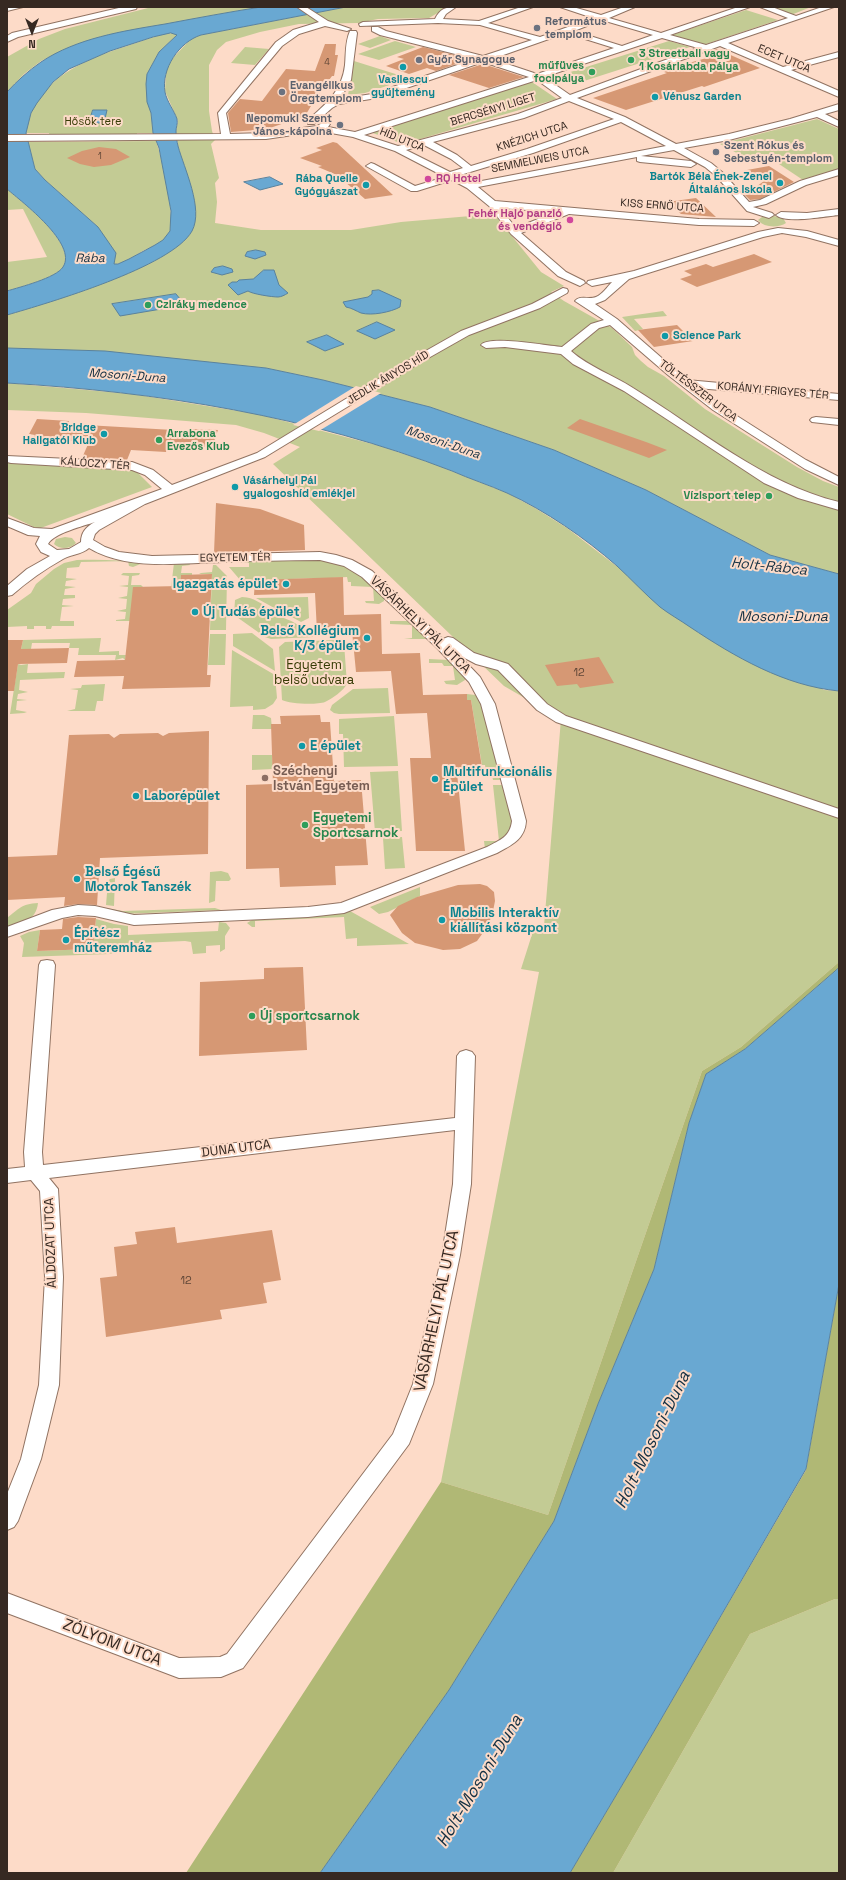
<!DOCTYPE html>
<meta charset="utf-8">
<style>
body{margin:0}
#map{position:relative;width:846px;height:1880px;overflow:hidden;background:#fddbc8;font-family:"Space Grotesk",sans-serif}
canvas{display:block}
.frame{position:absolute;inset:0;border:8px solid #362922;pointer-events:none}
.north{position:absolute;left:12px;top:12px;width:40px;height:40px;-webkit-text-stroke:3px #fddbc8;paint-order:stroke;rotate:180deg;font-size:11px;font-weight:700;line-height:16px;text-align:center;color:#362922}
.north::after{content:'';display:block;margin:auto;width:14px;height:18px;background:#362922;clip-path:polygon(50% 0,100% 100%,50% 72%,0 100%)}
</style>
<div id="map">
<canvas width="846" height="1880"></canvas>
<div class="frame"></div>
<div class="north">N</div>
</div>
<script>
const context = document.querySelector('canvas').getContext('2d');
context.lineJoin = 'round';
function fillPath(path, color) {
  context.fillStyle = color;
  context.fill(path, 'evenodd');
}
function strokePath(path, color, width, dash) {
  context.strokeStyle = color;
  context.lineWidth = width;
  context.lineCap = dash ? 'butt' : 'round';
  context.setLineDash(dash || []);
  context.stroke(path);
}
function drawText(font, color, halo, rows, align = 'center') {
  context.font = font + ' "Space Grotesk",sans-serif';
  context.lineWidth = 4;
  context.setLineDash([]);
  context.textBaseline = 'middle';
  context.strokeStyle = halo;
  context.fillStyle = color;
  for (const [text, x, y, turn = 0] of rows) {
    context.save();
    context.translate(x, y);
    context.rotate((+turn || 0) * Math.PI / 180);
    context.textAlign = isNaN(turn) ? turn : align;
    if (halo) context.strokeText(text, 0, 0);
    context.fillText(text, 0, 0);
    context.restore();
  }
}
fillPath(new Path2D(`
 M152,7H261L118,33L64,50L41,61L24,74L7,92V57L39,39L65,29Z
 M346,7H448L429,18L378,19L358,23L299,24L260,32L226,42L217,50L209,65V111L212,131L215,140L211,144L219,178L215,183L217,202L215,223L261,230H351L401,222L494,214L541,272L564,286L551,292L564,301L612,328L632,347L635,355L641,361L648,367L664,376L705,409L797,467L823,481L839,487V574L770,555L646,490L554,450L430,407L323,380L266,368L7,348V315C67,297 129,278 181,243L186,238L194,206L178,146L176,131L178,121L165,91L166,70L171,60L186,44L194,37L201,35Z
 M768,7H811L791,15Z
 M746,10L778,20L703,45L669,36Z
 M172,33L178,34L159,52L147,74L153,133H137V135H49V133H26C27,127 29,119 31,113C48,74 89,58 127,46C142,41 156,35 172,33Z
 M380,36L391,40L370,48L358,44Z
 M395,41L416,47L379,60L358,54Z
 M669,41L690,47L584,81L564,74Z
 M245,47L269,49L255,65L231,63Z
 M354,61L405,77L390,82L393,84L365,93L348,95Z
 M532,82L557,99L403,144L370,132Z
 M817,119L839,129V170L803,180L767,156L748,159L720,144Z
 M156,141C162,158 175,214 170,231C167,242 150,247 141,252C133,257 123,264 114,264L98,227L45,180L35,169L28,142Z
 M7,189C22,202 78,244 63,267C56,278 20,287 7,291V262L47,257L23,209L7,210Z
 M774,216L783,218L786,223C779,228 764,228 758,220L762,217Z
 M663,311L667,316L634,319L643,329L635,331L622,317Z
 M7,383L132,394L257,414L380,446L431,463L507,493L535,508L567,528L615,565L824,690L839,691V962L741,1047L702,1071L548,1515L441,1482L539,972L521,969L535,925L544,926L561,719L504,686L273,464L300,447L264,433L236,425L86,413L7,410Z
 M7,462L135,470L152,487L38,529L7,514Z
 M65,537L72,538L76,543C70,549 60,550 54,544L56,539Z
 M311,559C345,561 360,573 384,596V601L379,604L366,603L365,601H374L373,587L351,586V582H348L347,577L331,578L330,580H327L325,578L316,580L315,578L241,581L229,567H249V563H225L224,561Z
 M77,560C99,559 121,560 143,563L133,567L129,566L128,561L81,562L79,567L67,568L66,578L77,579L66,581L65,586L76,587L65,589L64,595H75V598L63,599L62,605L74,606L62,607L60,621H74V626H52L51,629H46V626H34V629H27V626L7,627V610L31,593L36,584L54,569L64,563Z
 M174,563H189L190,565L182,566L181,573H192V575H181L180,588H171Z
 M213,565H216L227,576L226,630H210L212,574H199L201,573L212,572Z
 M123,573H140L139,575L132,576L131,585H141L143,587L130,621H116V620L125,619L126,612L117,611L126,609L127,599L118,598L127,596L128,587L119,586L128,585L129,576L121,575Z
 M242,597C255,597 269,608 277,616C290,619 304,627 313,637L271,639L265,637L234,615L235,600Z
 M308,597L309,618L301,622L288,615L289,613L287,610H278L256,598Z
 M390,621H409L427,639H404L412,638V625L390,624Z
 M252,633L273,649L275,671L233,646V634Z
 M210,634H226L225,665H208Z
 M101,638L99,652L119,651V655H126L125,660L123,658L115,660L116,655H78L79,648H69L70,643H32L31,649H21L23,640Z
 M336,640L344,643L347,684C344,690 332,699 325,702C317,705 289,704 282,700L279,647L285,642Z
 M232,650L275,675L277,698L273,704L265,709L253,710V706L230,707Z
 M429,659L449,660L465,678V680L457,685L446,684L444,681L455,680L453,666H444L442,663H429Z
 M18,664L21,665L28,664L27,673L65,672L64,678L20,680L19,690L28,692L18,694L17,699L27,700L17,701L16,710L27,712L24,713L10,714Z
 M105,684L103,701H97L95,711H67L75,709L78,690L70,689L81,688L82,685Z
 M388,688L390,713L339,714L334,713L330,710L332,705L353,689Z
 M467,694L475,695L479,698L502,777L500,780H493L492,775H457V773L486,772L485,765H482L471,700H467Z
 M253,715H264L271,718L272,729H252Z
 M394,716L398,766L344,767L343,734H339V719Z
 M252,755H272L273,769L252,770Z
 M398,771L402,831L375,832L370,772Z
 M493,785H503C514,821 522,829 485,849L484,841H499Z
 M402,837L405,868L385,869L383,838Z
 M221,871L228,873L231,879L229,881H216L215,901L209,903L210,872Z
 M115,878L114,906L106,905L108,881L110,879Z
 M420,887V896L388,912L379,914L370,907Z
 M38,903C36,921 22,923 7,928V918C19,909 21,904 38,903Z
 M106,908L123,911L215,908L221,910L122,914Z
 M350,911L409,944L357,946V938L346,939L344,917L255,921V927H252L247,923L252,920L328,915Z
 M96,919L114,924L128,926V935L218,931L219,922L226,923L230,928L225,936V949L220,952V945L206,946V953L193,954L191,942L185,941L117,944L116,952L110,954L22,957L24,943L20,936L29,932L40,930L37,951L93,949Z
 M835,1599H839V1873H613L750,1634Z`), '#c3cb94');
fillPath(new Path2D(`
 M839,962V968L745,1049L706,1074L689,1123L654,1269L598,1404L554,1521L449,1690L320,1873H186L441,1482L548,1515L702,1071L741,1047Z
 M839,1284V1599H835L750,1634L613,1873H570L653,1733L806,1470Z`), '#b0b875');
const water = new Path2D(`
 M261,7H346L201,35C179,42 161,69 165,92C167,102 174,110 177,119C178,124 176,127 176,131C176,136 177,142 178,146C184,168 204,209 192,231C172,267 48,303 7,315V291C20,287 56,278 63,267C78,244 22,202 7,189V92C17,81 28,71 41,62C77,38 123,31 165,24C197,18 229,12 261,7ZM171,33L177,35L159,52L147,74L146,84L147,102L151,113L153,133L159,148L171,211L170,231L163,240L155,245L129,259L118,264H114L116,253L98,227L45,180L35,169L26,133L31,113L37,103L53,82L69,69L110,51L153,37Z
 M93,110H107L104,123H89Z
 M270,177L283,184L260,190L244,182Z
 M256,250L265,252L266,255L255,259L245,256L247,252Z
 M223,266L232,269L233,272L222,275L211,272L214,268Z
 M264,270H274L279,285L288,293C285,295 281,297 278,297C272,297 252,294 248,291L238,295L228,285L232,282H237L239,280L253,279Z
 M379,290L401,300L400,307C391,312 372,316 361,313C356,311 352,308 346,307L343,302L368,297L372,294V291Z
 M176,294L185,305L120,316L112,304Z
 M377,322L395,330L375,339L357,331Z
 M327,335L344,344L325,351L307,342Z
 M7,348L105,351L266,368L323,380L430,407L554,450L646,490L770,555L839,574V691C785,686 735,657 690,627C680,620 669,614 660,607C645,594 631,579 617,566C585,538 546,511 507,493C489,485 470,479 452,471C310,416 159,392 7,383Z
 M839,968V1284L806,1469L653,1733L570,1873H320L449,1690L554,1521L598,1404L654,1269L689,1123L706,1074L745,1049Z`);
fillPath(water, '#69a8d2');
strokePath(water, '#5a829d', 1);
fillPath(new Path2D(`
 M356,386L381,393L319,431L293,425Z`), '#fddbc8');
fillPath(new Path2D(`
 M325,44H336L335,55H338L334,76H332L314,101L305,116L267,129L231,132L228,113L240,99L262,101L286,69L315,71Z
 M423,47L470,59L436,71L427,68L409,74L386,66L404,59L397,57Z
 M717,49L760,68L704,87L702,86L626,110L593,98L667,73L661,71L710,57L704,53Z
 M483,64L524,77L489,88L449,75Z
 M333,142L337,143L393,195L365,199L337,175L318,167L322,166L300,158L322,150L316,148Z
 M99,147L116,149L130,157L111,165L94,167L80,164L67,158L82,151Z
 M769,166L794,182L760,199L750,200L745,195L764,181L747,170Z
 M696,198L716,217L681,214L667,202Z
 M754,254L772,262L697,287L680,279L692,275L684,271L706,264L713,267Z
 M677,325L693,341L654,347L638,330Z
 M37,419L69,421L68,424L191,431L192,429L218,430L212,447L169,445L166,452L131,450L127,460L82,458L89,442L53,440L51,445L30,444L35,435L29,434Z
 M580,419L646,442L667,450L649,458L567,428Z
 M216,503L260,509L304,525L305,550L214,553Z
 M212,574L207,675H211L210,687L122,689L124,676L74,677L77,661L125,660L133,587L180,586L181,575Z
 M343,577L344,615L381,614L382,654L420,653L423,695L467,694V700H471L483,773H457L465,851H416L410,758H431L427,713L396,714L391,671L356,672L352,631L317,632L315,593L254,595L255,580Z
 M7,640H23L21,649L69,648L67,663L18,664L14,691H7Z
 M599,657L614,683L580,688L577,684L557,686L545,665Z
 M320,715L321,722H330L334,781L361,780L368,865L335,866L336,885L280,887L279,868L246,869V785L273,784L271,724H281L280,716Z
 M209,731L208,854L100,858L97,905L78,904L64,906L65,897L7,900V857L57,855L69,735L109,734L114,738L120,734L158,733L163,736L169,733Z
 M480,884L487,886L494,892L495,901L492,916L485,930L477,941L460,949L443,950L415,943L402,933L390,915L398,906L417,897L458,885Z
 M78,917L96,918L93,949L37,951L40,930L62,929L63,919Z
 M303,967L307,1050L199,1056L200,982L264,979V968Z
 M175,1227L177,1243L272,1230L281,1280L263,1283L267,1303L220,1310L222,1319L106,1337L100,1278L117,1276L114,1247L137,1244L135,1232Z`), '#d69874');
const minor = new Path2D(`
 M7,7H23L7,11Z
 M123,7H137L136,9L18,37L7,42V36L12,33Z
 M297,7H306L328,21L351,29L347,31L325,26L299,34L282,46L226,113L230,134L266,133L317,126L326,121L330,124L328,127L355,132L529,77L483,62L377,98L339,104L332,108L314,124H308V120C326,104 342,91 345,65C346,54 345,42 350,31H356L357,33L351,80L340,99L372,94L475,59L380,35L372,31V27H378L386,31L483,56L532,40L480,25L438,23L360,26L359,24L363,22L435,19C440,9 445,7 456,7L446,14L443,19L479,21L521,7H533L488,23L540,37L593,18L560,7H573L601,15L624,7H635L609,18L661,33L738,7H750L670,35L706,45L788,18L760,7H772L796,16L822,7H834L728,43L783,67L839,52V57L791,70L839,91V97L720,46L577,98L625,117L676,144L729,134L790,119L839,104V110L825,114L839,121V127L817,117L729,140L684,148L711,163L722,172L749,202L760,200L800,181L839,169V175L806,185L766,204L753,207L772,213L774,215L769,218L747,211L716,176L705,167L674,150L641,156L691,161L696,164L691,167L640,162L637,161V157L478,187L495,201L699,219L754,220L759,223L754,226L699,225L569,214L521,233L566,272L584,281L585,283L580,286L558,276L511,234L489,206L467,188L452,180L417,191H411L366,166L371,163L374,164L415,186L445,177L395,151L353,137L320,131L266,139L7,141V135L221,134L218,113L276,42L293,30L319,22ZM602,20L653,35L622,46L574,31ZM566,33L614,48L537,74L492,59ZM662,38L698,48L570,95L544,77ZM537,80L562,98L518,114L398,146L364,135ZM569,101L614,119L527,149L471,166L457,155L433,142L524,118ZM621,122L666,146L471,183L457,176L533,153ZM424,145L451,159L463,168L450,172L406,150ZM500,208L555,212L516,228Z
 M839,209V215C827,216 785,224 776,215L781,212L807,213Z
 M778,228L807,231L839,240V246L806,237L782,233L763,237L629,279L605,300L595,304L617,319L687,380L839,394V400L697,388L737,416L806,460L839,477V485L805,469L713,410L668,375L610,325L599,328L571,351C589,367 613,375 633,388C698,428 764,484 839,502V510L798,498L764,483L624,391L573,364L561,354L505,347L486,348L481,345C489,335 547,346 562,347L591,324L604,320L575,301C580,295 589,300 596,297C603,294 607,287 612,282L592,286L587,283L588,281L634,271L758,232Z
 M563,288L567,289L568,291L567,293L540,308L469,335L416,365L265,457L145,504L99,530L95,534L93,540L105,547L119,552L152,556L320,552L336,555L352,560L372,571L443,639L448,637L453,638L474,653L508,664L547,704L566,716L839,809V818L556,722L537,710L498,670L476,664L459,655L480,677L495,704L526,821C525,839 512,845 497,853L344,913L308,917L134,925L95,916L78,915L62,918L7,937V927L52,910L78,905L95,906L134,915L308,907L341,903L487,847C500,840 510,837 512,821L481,704L469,682L437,648L362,577L344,566L320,560C287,560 254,561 222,562C179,563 127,571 89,548C81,555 71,554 63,559C45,569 28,581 12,595L7,596V586L27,569L50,556L41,552L36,544L40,536L28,535L7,526V518L34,528L52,529L162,489L145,475L132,470L11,463L7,462V456L132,462L153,470L172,485L257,453L408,361L461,331L532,304ZM95,522C87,526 81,532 81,542L69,549L57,550L48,544C54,533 84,526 95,522Z
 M816,417L839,419V425L812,422L810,420L812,418Z
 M47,960L53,961L55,965L42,1152L43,1165L455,1118L457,1056L460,1052L466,1050L472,1052L475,1056L471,1184L460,1255L433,1384L409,1444L243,1668L221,1677L179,1678L7,1613V1593L179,1658L220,1657L227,1654L393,1434L413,1384L442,1255L453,1184L455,1130L49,1178L58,1189L63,1277L59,1385L41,1459L18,1521L14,1527L7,1530V1494L21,1459L39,1385L45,1277L40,1191L31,1180L7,1183V1169L25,1167L24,1152L39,965L41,961Z`);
strokePath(minor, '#917362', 2);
fillPath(minor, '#fff');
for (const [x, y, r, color] of [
 [537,28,4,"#6b7280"],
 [419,60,4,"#6b7280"],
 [631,60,4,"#2e9e5b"],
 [403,67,4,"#0f9aa8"],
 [592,72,4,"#2e9e5b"],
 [282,92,4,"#6b7280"],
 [655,97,4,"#0f9aa8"],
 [340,125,4,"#6b7280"],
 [716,152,4,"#6b7280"],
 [428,179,4,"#d1479c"],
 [780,183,4,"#0f9aa8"],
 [366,185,4,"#0f9aa8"],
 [570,220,4,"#d1479c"],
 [148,305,4,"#2e9e5b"],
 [665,336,4,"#0f9aa8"],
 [104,434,4,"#0f9aa8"],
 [159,440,4,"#2e9e5b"],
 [235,487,4,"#0f9aa8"],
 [769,496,4,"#2e9e5b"],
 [286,584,4,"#0f9aa8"],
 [195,612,4,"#0f9aa8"],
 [367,638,4,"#0f9aa8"],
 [302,746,4,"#0f9aa8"],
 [265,778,4,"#8d6e63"],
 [435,779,4,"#0f9aa8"],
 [136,796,4,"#0f9aa8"],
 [305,825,4,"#2e9e5b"],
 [77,879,4,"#0f9aa8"],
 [442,920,4,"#0f9aa8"],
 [66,940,4,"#0f9aa8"],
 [252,1016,4,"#2e9e5b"]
]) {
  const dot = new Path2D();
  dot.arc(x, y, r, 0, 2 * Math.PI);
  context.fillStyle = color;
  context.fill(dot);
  strokePath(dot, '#fddbc8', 1.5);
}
drawText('9px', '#5e4536', null, [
 ["4",327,63],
 ["1",100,157]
]);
drawText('bold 11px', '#5b616d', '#fddbc8', [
 ["Református",545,22],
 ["templom",545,35],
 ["Győr Synagogue",427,60],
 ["Evangélikus",290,86],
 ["Öregtemplom",290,99],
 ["Nepomuki Szent",332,119,"right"],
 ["János-kápolna",332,132,"right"],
 ["Szent Rókus és",724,146],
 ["Sebestyén-templom",724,159]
], 'left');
drawText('bold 11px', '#27864d', '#fddbc8', [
 ["3 Streetball vagy",639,54],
 ["1 Kosárlabda pálya",639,67],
 ["műfüves",584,66,"right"],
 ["focipálya",584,79,"right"],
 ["Cziráky medence",156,305],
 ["Arrabona",167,434],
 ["Evezős Klub",167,447],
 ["Vízisport telep",761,496,"right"]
], 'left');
drawText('11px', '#362922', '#fddbc8', [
 ["ECET UTCA",784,59,23],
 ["BERCSÉNYI LIGET",493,110,-17],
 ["KNÉZICH UTCA",532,137,-18],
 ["HÍD UTCA",402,140,22],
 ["SEMMELWEIS UTCA",540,160,-11],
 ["KISS ERNŐ UTCA",662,206,4],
 ["JEDLIK ÁNYOS HÍD",388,378,-31],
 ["TÖLTÉSSZER UTCA",698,391,37],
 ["KORÁNYI FRIGYES TÉR",773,391,5],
 ["KÁLÓCZY TÉR",95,464,4],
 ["EGYETEM TÉR",235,558,-1]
]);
drawText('bold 11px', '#0d838f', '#fddbc8', [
 ["Vasilescu",403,80,"center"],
 ["gyűjtemény",403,93,"center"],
 ["Vénusz Garden",663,97],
 ["Bartók Béla Ének-Zenei",772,177,"right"],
 ["Általános Iskola",772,190,"right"],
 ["Rába Quelle",358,179,"right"],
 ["Gyógyászat",358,192,"right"],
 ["Science Park",673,336],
 ["Bridge",96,428,"right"],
 ["Hallgatói Klub",96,441,"right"],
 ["Vásárhelyi Pál",243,481],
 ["gyalogoshíd emlékjel",243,494]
], 'left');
drawText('11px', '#373b05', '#fddbc8', [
 ["Hősök tere",93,122]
]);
drawText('bold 11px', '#b23c85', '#fddbc8', [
 ["RQ Hotel",436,179],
 ["Fehér Hajó panzió",562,214,"right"],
 ["és vendéglő",562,227,"right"]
], 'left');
drawText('11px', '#5e4536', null, [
 ["12",579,673],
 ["12",186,1281]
]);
drawText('italic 12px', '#132f42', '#fddbc8', [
 ["Rába",90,259],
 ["Mosoni-Duna",127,376,4],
 ["Mosoni-Duna",443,443,19]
]);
drawText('bold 13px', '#0d838f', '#fddbc8', [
 ["Igazgatás épület",278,584,"right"],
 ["Új Tudás épület",203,612],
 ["Belső Kollégium",359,631,"right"],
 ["K/3 épület",359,646,"right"],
 ["E épület",310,746],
 ["Multifunkcionális",443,772],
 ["Épület",443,787],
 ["Laborépület",144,796],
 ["Belső Égésű",85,872],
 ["Motorok Tanszék",85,887],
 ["Mobilis Interaktív",450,913],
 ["kiállítási központ",450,928],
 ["Építész",74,933],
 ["műteremház",74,948]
], 'left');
drawText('13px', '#362922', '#fddbc8', [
 ["VÁSÁRHELYI PÁL UTCA",420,625,44],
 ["DUNA UTCA",236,1149,-7],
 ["ÁLDOZAT UTCA",51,1243,-92]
]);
drawText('13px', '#373b05', '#fddbc8', [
 ["Egyetem",314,665],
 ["belső udvara",314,680]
]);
drawText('bold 13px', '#785e54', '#fddbc8', [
 ["Széchenyi",273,771],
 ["István Egyetem",273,786]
], 'left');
drawText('bold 13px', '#27864d', '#fddbc8', [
 ["Egyetemi",313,818],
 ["Sportcsarnok",313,833],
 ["Új sportcsarnok",260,1016]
], 'left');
drawText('italic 14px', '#132f42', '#fddbc8', [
 ["Holt-Rábca",769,567,6],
 ["Mosoni-Duna",783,617]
]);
drawText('16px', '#362922', '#fddbc8', [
 ["VÁSÁRHELYI PÁL UTCA",437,1311,-78],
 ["ZÓLYOM UTCA",112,1643,21]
]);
drawText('italic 17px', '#132f42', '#fddbc8', [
 ["Holt-Mosoni-Duna",653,1440,-64],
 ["Holt-Mosoni-Duna",480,1781,-59]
]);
</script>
